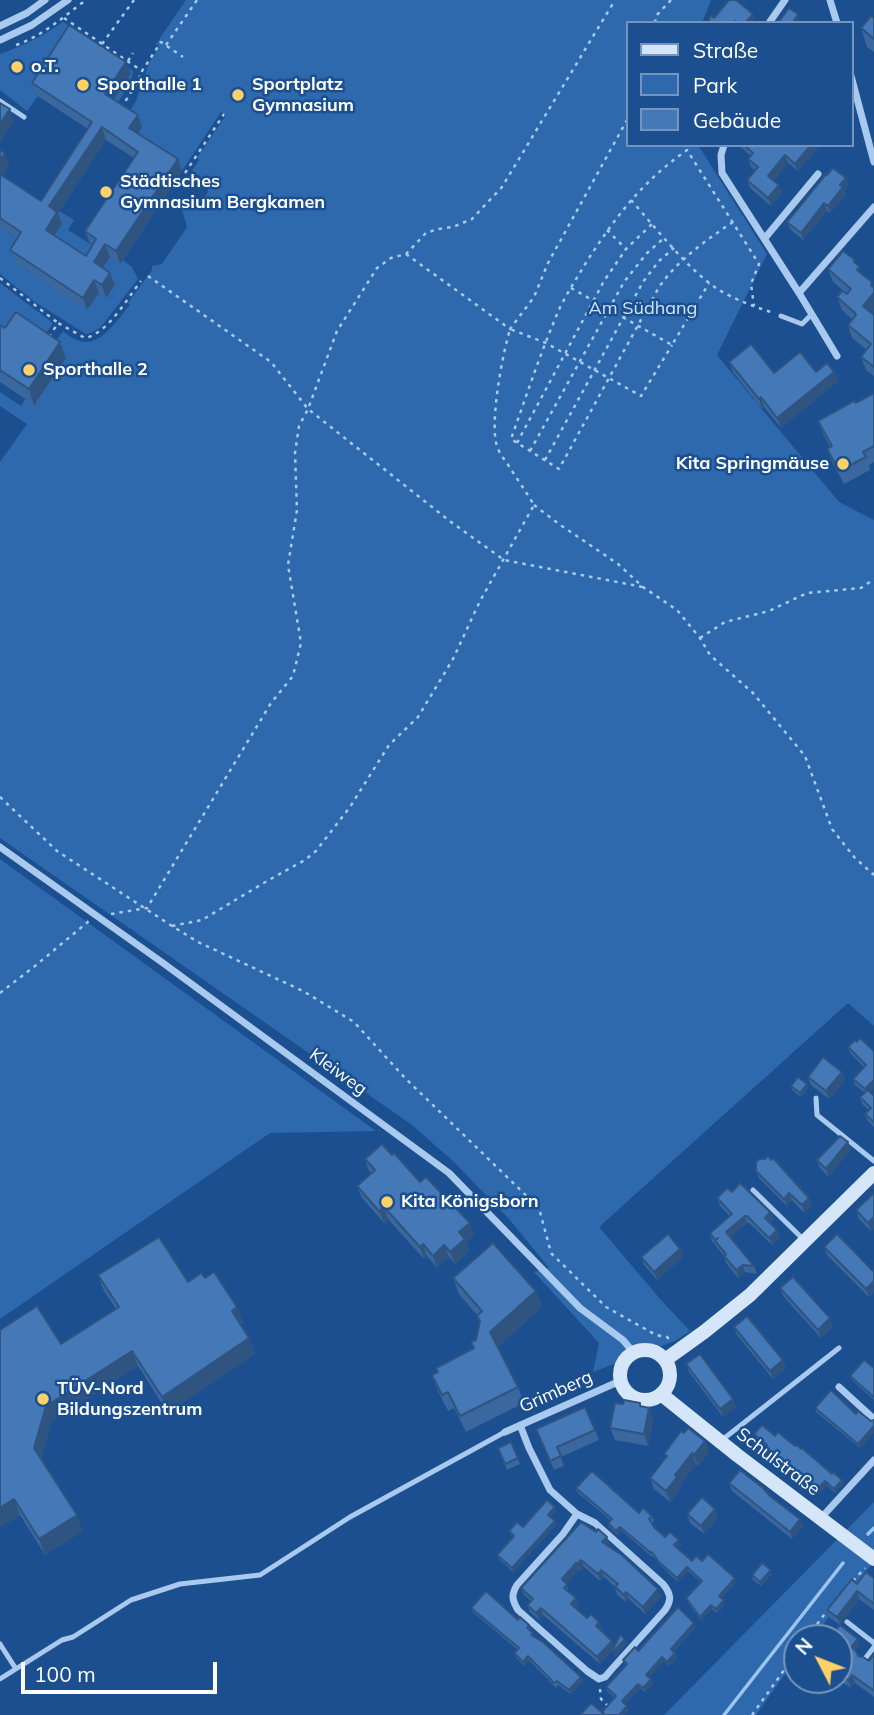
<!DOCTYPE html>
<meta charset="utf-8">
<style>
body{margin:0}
#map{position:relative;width:874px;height:1715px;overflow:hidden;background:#1b4f8f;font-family:Mulish,sans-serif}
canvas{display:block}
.legend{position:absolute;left:626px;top:21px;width:228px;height:126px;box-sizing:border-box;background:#1b4f8f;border:2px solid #7695bc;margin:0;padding:9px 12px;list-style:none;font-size:21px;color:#fff}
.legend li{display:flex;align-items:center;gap:14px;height:35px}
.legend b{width:35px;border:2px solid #7695bc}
.north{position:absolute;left:783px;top:1624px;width:70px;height:70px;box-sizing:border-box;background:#1b4f8f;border:2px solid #7695bc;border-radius:50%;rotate:312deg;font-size:19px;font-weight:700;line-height:28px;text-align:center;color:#fff}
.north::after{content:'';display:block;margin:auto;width:24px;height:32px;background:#ffd166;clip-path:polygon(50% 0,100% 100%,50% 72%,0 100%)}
.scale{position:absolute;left:21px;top:1662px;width:196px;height:32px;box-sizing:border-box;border:4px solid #fff;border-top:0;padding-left:9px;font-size:21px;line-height:24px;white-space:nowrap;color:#fff;-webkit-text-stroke:5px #1b4f8f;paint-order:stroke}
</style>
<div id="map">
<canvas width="874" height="1715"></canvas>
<ul class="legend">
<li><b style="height:9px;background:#d6e6fa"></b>Straße</li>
<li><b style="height:19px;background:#2e69ad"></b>Park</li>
<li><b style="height:19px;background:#4478b7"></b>Gebäude</li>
</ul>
<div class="north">N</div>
<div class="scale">100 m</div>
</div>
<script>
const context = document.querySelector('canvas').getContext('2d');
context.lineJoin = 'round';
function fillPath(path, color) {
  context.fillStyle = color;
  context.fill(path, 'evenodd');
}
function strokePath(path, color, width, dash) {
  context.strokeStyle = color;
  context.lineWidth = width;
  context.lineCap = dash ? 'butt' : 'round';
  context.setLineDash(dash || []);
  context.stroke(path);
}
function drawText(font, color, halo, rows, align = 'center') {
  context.font = font + ' Mulish,sans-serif';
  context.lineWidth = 5;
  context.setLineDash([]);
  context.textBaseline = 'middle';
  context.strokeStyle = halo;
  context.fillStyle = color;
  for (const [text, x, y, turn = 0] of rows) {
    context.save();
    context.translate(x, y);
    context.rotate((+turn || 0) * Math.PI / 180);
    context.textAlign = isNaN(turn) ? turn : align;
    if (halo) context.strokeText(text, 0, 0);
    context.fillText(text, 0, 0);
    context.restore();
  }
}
fillPath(new Path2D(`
 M186,0H711L702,23H627V145H698L767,254L717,355L839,502L874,520V1026L848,1003L599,1227L661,1300L690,1331L675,1341L593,1372L599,1343L534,1272L549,1268L510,1220L454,1162L412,1125L0,838V462L27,424L0,406V392L21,406L25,399L35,405L51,348L63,331C67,334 72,338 77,340C100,350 117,319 130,305L128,303L152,270V266L162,264L187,227L182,210L191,196L201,202L208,192L206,180L192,171L199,160L197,158L226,115L221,112L182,171L134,140L126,117L136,101L149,63L159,47L156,44Z
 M63,22L133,71L131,82L116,105L38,96L27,111L0,90V54C23,46 43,36 63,22Z
 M59,211L74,220L68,230L101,251L90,268L45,233Z
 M0,228L106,297L98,274L110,257L120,263L123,260L132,267L138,279L101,327L93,332L86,334L35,302L0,274Z
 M0,283L53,323L44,336L0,337Z
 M0,859L376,1131L270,1133L0,1319Z
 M874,1502V1565L872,1564L812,1638H797V1657L756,1715H664Z`), '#2e69ad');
strokePath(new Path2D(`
 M868,1534L874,1528
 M724,1715L843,1563`), '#9cc4f0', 3.5);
strokePath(new Path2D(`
 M64,18L142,71L161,42L183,57
 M655,23L656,16L671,0
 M102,44L134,0
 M16,45C44,35 63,17 86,0
 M166,45L197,0
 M128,61L133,53
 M121,108L137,83L142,71
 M185,173L224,114
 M631,200C656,228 688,270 719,290C736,300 755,307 774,313
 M733,222C705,241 679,259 659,287L559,469L511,439C526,397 540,354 558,312C566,294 577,278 587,261C617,215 642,182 687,150L759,264L751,284L754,306
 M607,230L626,249
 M406,254L510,329L534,297L548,263L627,120
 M148,276L271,362L308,409L451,522L504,560L643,587
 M0,278L58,323
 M571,288L672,345L709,283
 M49,337L58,323L85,338C108,333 126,300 141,281
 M517,443L604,281L626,249L652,224
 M530,451L624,282L647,253L664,238
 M545,460L643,282L659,261L674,248
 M534,505L559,524L618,564L643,587L677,610L700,638L710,655L753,693L805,756L832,829L855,858L874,875
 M700,638L725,622L769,611L807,593L861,588L874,579
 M0,797L57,851L172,926L198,942L303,991L354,1022L405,1078L539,1208L551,1253L606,1307L656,1335L667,1337L670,1340
 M111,914L147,908L271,703L293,676L301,643L288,565L297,510L295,453L299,426L308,409L337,331L377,268L391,258L406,254L426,233L438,229L453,227L472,219L502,187L615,0
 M172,926L202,920L267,881L305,860L316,851L350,807L389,745L418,717L453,659L480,601L534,505C526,492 518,480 510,468C506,461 501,456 498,449C488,427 503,353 510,329L546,343L641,396L672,345
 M0,993L35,966L89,921
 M853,1581L865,1568
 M807,1638L832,1604
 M600,1689L601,1699L609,1707
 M752,1715L797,1652`), '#a9c9ee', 2.5, [3.5, 5]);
strokePath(new Path2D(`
 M0,101L24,117
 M781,316L802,324L812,314
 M816,1098L817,1115L874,1161
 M753,1190L804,1240
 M722,1440L839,1348
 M847,1622L874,1643
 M0,1644L16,1669
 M864,1660L874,1647
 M0,1679L62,1640L73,1637L131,1600L180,1584L260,1575L350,1517L505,1432`), '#a9c9ee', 5);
strokePath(new Path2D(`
 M830,0L837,23
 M769,23L785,0
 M0,26L27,13L45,0
 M0,40L32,25L68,0
 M851,76L874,162
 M724,145L721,155L722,173L799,293L874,207
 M765,238L818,174
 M799,293L837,356
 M0,847L163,963L449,1173L580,1308L623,1340L633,1352
 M839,1387L874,1419
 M520,1425L529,1448L550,1490L577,1514L563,1534L517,1585C511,1595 512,1600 518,1610L587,1671L599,1679L605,1677L611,1670L665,1610C672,1600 671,1594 663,1584L595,1523L577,1514
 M505,1432L620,1381
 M821,1518L874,1460`), '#a9c9ee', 7);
strokePath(new Path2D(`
 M620 1375a25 25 0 1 1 50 0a25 25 0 1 1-50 0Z
 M665,1360L704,1332L750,1295L874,1173
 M661,1394L737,1455L874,1559`), '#d6e6fa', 14);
fillPath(new Path2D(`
 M874,18V52L867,47L861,28Z
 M131,74L114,100L138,115L142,127L138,133L182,171L120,264L110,257L103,267L115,285L106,298L99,293L87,310L14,262L10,250L17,239L0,228V150L5,153L9,165L2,176L41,201L88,129L36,95L32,83ZM106,140L134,158L85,231L90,243L92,245L86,256L54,236L62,224L58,213Z
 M738,145H820L798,171L788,163L774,180L782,192L771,206L750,188L747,180L755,170L751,167L748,159L751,156Z
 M827,175L846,178L848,185L844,191L846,195L830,213L827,211L803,240L790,229L787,222Z
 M843,251L872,314L874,315V376L866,370L861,357L867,350L852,338L848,325L852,319L842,310L837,297L847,294L833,282L828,269Z
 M0,325L66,358L34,405L0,382Z
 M729,362L774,373L834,372L838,381L781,428L764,407L762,409L733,372Z
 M874,393V462L869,465L870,470L844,484L832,462L827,449L830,447L823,434L818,421L856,403Z
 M848,1047L874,1051L870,1092L874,1096V1127L868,1121L865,1114L869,1110L862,1104L860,1097L865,1093L855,1085L853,1079L864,1067L850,1053Z
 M842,1072L845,1080L829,1099L811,1085L808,1077Z
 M791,1086L808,1088L801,1097L792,1090Z
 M851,1149L829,1177L820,1168L817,1160Z
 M392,1155L420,1182L470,1223L474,1235L466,1242L469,1251L455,1264L449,1257L437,1268L427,1256L424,1259L388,1219L384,1223L362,1198L357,1186L371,1173L369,1171L365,1159Z
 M756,1171L809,1198L812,1205L804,1213L792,1200L787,1206L759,1178Z
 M732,1192L770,1212L773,1219L770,1223L777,1230L780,1238L772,1245L749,1223H747L730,1237L754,1266L757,1274L745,1272L738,1278L726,1263L724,1256L712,1241L710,1233L730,1216L720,1206L717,1198Z
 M874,1193V1228L871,1231L859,1219L856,1210Z
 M824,1247L874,1272V1292L869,1297L827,1255Z
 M680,1249L683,1257L657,1280L644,1265L641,1257Z
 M98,1275L188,1282L205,1278L237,1307L243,1323L240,1325L249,1338L255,1354L168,1413L138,1366L51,1422L41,1459L83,1531L45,1555L20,1515L0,1527V1330L61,1344L116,1309L104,1291Z
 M453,1278L536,1291L542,1307L497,1347L518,1387L524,1403L466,1432L454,1408L448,1411L438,1391L432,1375L437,1372L436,1368L473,1349L471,1342L476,1340L480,1324L477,1315L459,1294Z
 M780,1288L833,1326L821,1338L783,1296Z
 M734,1327L783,1360L786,1368L773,1379L737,1335Z
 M686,1364L733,1399L736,1407L723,1417L689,1372Z
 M874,1368V1400L852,1380L850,1376Z
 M640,1403L641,1406L649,1408L653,1420L648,1446L615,1440L610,1428L623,1404Z
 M815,1408L856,1414L871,1421L874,1420V1432L860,1448L816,1412Z
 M536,1429L595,1430L599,1440L561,1457L564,1466L554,1470Z
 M684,1433L705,1441L709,1452L698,1466L696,1464L680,1485L681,1488L670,1502L654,1489L650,1478L666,1457L664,1454Z
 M754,1434L775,1436L795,1446L842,1480L843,1484L835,1493L827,1485L819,1494L785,1464L782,1467L765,1452L764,1448L765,1446L756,1438Z
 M511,1442L520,1464L507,1470L498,1448Z
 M729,1483L770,1496L803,1526L792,1539L732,1491Z
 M576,1488L639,1513L652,1516L654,1520L652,1523L654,1527L665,1537L681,1544L677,1548L692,1561H702L736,1582L721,1598L725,1604L717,1613L712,1609L701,1621L688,1603L686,1598L701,1582L688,1571L678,1582L661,1566L653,1556L652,1557L622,1531L618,1535L609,1527L608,1523L610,1520L577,1492Z
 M556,1511L551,1517L555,1521L556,1525L513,1572L499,1559L497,1555L513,1537L511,1535L509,1531L523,1527Z
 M687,1514L718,1517L704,1534L690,1523Z
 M610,1544L608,1546L661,1596L645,1614L629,1599L626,1602L617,1595L615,1587L604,1577L600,1581L584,1567L580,1571L579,1570L566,1584L569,1592L576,1598L578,1605L576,1608L602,1629L601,1630L614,1646L625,1639L627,1643L615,1657L612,1651L600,1664L543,1615L539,1620L530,1612L527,1605L531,1601L524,1595L521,1588Z
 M772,1574L761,1586L753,1580L752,1575Z
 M874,1578V1610L859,1599L840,1625L830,1618L827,1610L857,1584Z
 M471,1608L518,1620L531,1629L529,1631L533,1633L534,1637L581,1677L583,1681L571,1694L558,1685L556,1688L529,1660L525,1666L516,1658L514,1653L518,1650L473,1612Z
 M696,1627L674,1651L677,1657L669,1666L664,1661L649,1677L653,1683L645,1692L640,1688L625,1704L629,1710L607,1691L606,1687L625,1665L623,1660L638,1651Z
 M839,1638L860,1643L855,1650L858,1656L869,1661L874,1654V1697L855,1683L851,1688L841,1682L839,1673L846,1663L844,1658L839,1654Z`), '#3a679d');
fillPath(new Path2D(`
 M753,14L755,21L754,23H745Z
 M798,14L800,23H792Z
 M126,62L131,74L110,106L105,94Z
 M10,109L14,122L0,143V124Z
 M138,115L142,127L134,140L129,128Z
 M102,127L106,140L58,213L62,224L50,242L46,230L49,206Z
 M811,145H820L798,171L795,164Z
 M5,153L9,165L0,179V160Z
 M785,155L788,163L771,184L768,176Z
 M178,159L182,171L120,264L116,251Z
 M846,178L848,185L844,191L846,195L830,213L828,206L840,185Z
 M779,185L782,192L771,206L768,198Z
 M824,203L827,211L803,240L801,233Z
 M105,244L110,257L98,274L94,262Z
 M110,273L115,285L106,298L102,285Z
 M94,280L99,293L87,310L83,298Z
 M872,282L874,289V312L868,319L863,306Z
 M60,342L66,358L34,405L29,389Z
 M834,372L838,381L781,428L777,418Z
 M761,397L764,407L762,409L759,399Z
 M842,1072L845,1080L829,1099L826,1091Z
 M874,1080V1088L867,1095L865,1089Z
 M807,1084L808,1088L801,1097L800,1093Z
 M848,1142L851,1149L829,1177L826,1169Z
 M789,1193L792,1200L787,1206L784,1199Z
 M809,1198L812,1205L804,1213L802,1205Z
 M384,1207L388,1219L384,1223L379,1211Z
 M770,1212L773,1219L767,1225L765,1218Z
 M745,1216L747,1223L728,1239L726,1232Z
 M874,1217V1228L871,1231L868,1223Z
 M470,1223L474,1235L466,1242L469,1251L455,1264L450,1252L459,1232Z
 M777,1230L780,1238L772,1245L769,1238Z
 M423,1244L427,1256L424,1259L420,1247Z
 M444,1245L449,1257L437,1268L433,1256Z
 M680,1249L683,1257L657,1280L654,1272Z
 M743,1265L745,1272L738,1278L736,1270Z
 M874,1281V1292L869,1297L866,1289Z
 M536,1291L542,1307L496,1348L490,1332Z
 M237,1307L243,1323L237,1327L232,1311Z
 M830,1318L833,1326L821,1338L818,1330Z
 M249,1338L255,1354L168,1413L162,1397Z
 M132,1351L138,1366L51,1422L40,1464L34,1448L46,1406Z
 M783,1360L786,1368L773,1379L770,1371Z
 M733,1399L736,1407L723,1417L720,1409Z
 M649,1408L653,1420L648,1446L644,1434Z
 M874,1426V1432L860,1448L858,1444Z
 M705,1441L709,1452L698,1466L694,1455Z
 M692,1453L696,1464L680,1485L681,1488L670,1502L666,1491L675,1475Z
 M842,1480L843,1484L835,1493L834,1489Z
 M825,1481L827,1485L819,1494L817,1490Z
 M14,1499L20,1515L0,1527V1508Z
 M555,1507L556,1511L549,1519L548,1515Z
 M715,1509L718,1517L704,1534L701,1526Z
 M77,1515L83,1531L45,1555L39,1539Z
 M800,1519L803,1526L792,1539L790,1532Z
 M555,1521L556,1525L513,1572L512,1568Z
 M620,1527L622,1531L618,1535L616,1531Z
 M607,1537L610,1544L605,1550L602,1542Z
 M679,1540L681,1544L676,1549L674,1545Z
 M581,1560L584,1567L580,1571L577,1564Z
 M576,1563L579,1570L564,1586L562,1579Z
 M687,1567L688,1571L678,1582L677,1578Z
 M601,1570L604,1577L600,1581L598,1574Z
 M771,1570L772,1574L761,1586L760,1582Z
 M735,1578L736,1582L720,1600L719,1596Z
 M658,1589L661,1596L645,1614L643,1607Z
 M857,1591L859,1599L840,1625L837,1617Z
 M626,1592L629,1599L626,1602L624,1595Z
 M576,1598L578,1605L574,1611L571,1604Z
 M724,1600L725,1604L717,1613L716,1609Z
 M711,1605L712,1609L701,1621L700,1617Z
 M541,1608L543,1615L539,1620L536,1613Z
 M599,1622L602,1629L598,1633L596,1626Z
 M694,1623L696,1627L672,1653L671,1649Z
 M625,1639L627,1643L615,1657L613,1652Z
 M858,1639L860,1643L847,1660L846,1656Z
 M612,1641L615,1648L600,1664L597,1657Z
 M675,1653L677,1657L669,1666L667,1662Z
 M528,1656L529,1660L525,1666L523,1662Z
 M662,1657L664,1661L648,1679L646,1675Z
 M852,1675L855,1683L851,1688L848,1680Z
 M581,1677L583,1681L571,1694L569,1690Z
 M651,1679L653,1683L645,1692L643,1688Z
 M638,1684L640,1688L624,1705L622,1701Z
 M627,1706L629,1710L624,1715H619Z`), '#305480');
const building = new Path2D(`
 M729,0H736L753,14L745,23H737L735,21L734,23H708L711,15L714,18Z
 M789,8L798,14L793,23H778Z
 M871,16L874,18V39L861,28Z
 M69,25L126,62L105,94L138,115L129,128L178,159L116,251L105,244L94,262L110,273L102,285L94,280L83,298L10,250L21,232L0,218V174L41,201L92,122L32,83ZM102,127L138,152L85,231L96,239L86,256L46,230L57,212L49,206Z
 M0,103L10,109L0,124Z
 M744,145L778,146L811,145L795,164L785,155L768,176L779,185L768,198L747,180L758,167L748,159L753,153Z
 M0,150L5,153L0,160Z
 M833,168L846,178L840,185L843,187L828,206L824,203L801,233L787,222L826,174L827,175Z
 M843,251L855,260L854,262L860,267L857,270L872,282L871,285L874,288V293L863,306L874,315V367L861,357L871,344L848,325L856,315L855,313L837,297L842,291L847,294L851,289L828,269Z
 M16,312L60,342L29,389L0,370V325L5,328Z
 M751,344L774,373L800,352L816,372L827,363L834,372L777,418L761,397L759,399L729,362Z
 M874,393V446L863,452L866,457L839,471L827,449L832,446L818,421L854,401L856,403Z
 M860,1038L874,1051V1080L865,1089L853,1079L866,1065L848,1047L855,1040L857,1042Z
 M823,1057L842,1072L826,1091L808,1077Z
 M798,1077L807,1084L800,1093L791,1086Z
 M868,1090L874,1096V1122L865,1114L871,1108L860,1097Z
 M840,1136L848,1142L826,1169L817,1160Z
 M382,1144L392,1155L394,1153L420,1182L426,1177L470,1223L459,1232L465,1239L450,1252L444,1245L433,1256L423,1244L420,1247L384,1207L379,1211L357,1186L375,1170L365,1159Z
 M768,1156L771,1160L773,1158L809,1198L802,1205L789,1193L784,1199L756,1171V1162L759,1159H765Z
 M740,1183L770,1212L765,1218L777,1230L769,1238L747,1216H745L726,1232L754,1266L743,1265L736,1270L724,1256L726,1254L715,1241L718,1238L715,1240L710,1233L732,1214L717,1198L727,1188L732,1192Z
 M874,1193V1217L868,1223L856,1210Z
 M668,1234L680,1249L654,1272L641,1257Z
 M837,1234L874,1272V1281L866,1289L824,1247Z
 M159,1237L188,1282L201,1273L205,1278L214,1272L237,1307L232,1311L249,1338L162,1397L132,1351L46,1406L34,1448L77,1515L39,1539L14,1499L0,1508V1330L37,1306L61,1344L119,1307L98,1275Z
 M493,1243L536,1291L490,1332L518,1387L460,1416L448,1392L442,1395L432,1375L438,1372L436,1368L474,1348L471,1342L476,1340L480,1321L477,1316L482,1311L453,1278Z
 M793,1277L830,1318L818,1330L780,1288Z
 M747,1316L783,1360L770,1371L734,1327Z
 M700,1354L733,1399L720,1409L686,1364Z
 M864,1360L874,1368V1397L850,1376Z
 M831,1390L856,1414L858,1411L871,1421L874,1420V1426L858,1444L815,1408Z
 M624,1400L640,1403V1406L649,1408L644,1434L610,1428L615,1403L623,1404Z
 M585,1407L595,1430L557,1447L561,1456L550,1461L536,1429Z
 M762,1425L775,1436L778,1432L795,1446L797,1445L801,1449L802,1448L832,1474L833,1472L842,1480L834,1489L825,1481L817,1490L783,1460L781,1463L764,1448L767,1445L754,1434Z
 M688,1428L705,1441L694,1455L692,1453L675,1475L677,1477L666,1491L650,1478L667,1456L664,1454L681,1431L684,1433Z
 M511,1442L518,1458L505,1464L498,1448Z
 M740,1470L763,1488L770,1496L800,1519L790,1532L729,1483Z
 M592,1471L639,1513L643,1508L652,1516L649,1519L654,1527L665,1537L670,1532L679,1540L674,1545L692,1561L696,1556L702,1561L708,1554L735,1578L719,1596L724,1600L716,1609L711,1605L700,1617L686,1598L702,1581L687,1567L677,1578L659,1562L652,1552L651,1553L620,1527L616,1531L608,1523L612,1519L576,1488Z
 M702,1497L715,1509L701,1526L687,1514Z
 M547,1500L555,1507L548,1515L555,1521L512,1568L497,1555L514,1536L509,1531L517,1522L523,1527Z
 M581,1522L596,1532L598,1529L607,1537L602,1542L622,1555L658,1589L643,1607L626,1592L624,1595L615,1587L618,1584L601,1570L598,1574L581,1560L577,1564L576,1563L562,1579L567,1584L564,1588L576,1598L571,1604L587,1618L591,1614L599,1622L596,1626L612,1641L597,1657L541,1608L536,1613L527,1605L533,1599L521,1588Z
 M762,1563L771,1570L760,1582L752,1575Z
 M866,1572L874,1578V1604L857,1591L837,1617L827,1610L852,1579L857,1584Z
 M486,1591L518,1620L520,1617L529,1625L527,1628L533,1633L531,1635L543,1642L581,1677L569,1690L557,1681L554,1683L528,1656L523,1662L514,1653L519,1648L471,1608Z
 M678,1607L694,1623L671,1649L675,1653L667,1662L662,1657L646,1675L651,1679L643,1688L638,1684L622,1701L627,1706L619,1715H605L602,1712L616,1696L606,1687L627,1664L623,1660L635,1647L638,1651Z
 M840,1625L858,1639L845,1655L839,1651V1638H830Z
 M620,1635L625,1639L613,1652L612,1651Z
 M851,1647L856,1651L858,1656L863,1657L869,1661L874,1654V1689L873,1690L852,1675L848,1680L839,1674L848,1660L844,1657Z
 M591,1703L605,1715H580Z`);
fillPath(building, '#4478b7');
strokePath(building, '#305480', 2);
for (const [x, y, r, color] of [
 [17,67,7,"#ffd166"],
 [83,85,7,"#ffd166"],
 [238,95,7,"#ffd166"],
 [106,192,7,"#ffd166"],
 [29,370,7,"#ffd166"],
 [843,464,7,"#ffd166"],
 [387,1202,7,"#ffd166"],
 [43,1399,7,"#ffd166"]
]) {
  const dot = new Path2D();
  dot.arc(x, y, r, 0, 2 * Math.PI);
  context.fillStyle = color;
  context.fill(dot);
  strokePath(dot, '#1b4f8f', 2.5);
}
drawText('bold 18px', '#fff', '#1b4f8f', [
 ["o.T.",31,67],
 ["Sporthalle 1",97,85],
 ["Sportplatz",252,85],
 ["Gymnasium",252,106],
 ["Städtisches",120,182],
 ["Gymnasium Bergkamen",120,203],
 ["Sporthalle 2",43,370],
 ["Kita Springmäuse",829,464,"right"],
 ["Kita Königsborn",401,1202],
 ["TÜV-Nord",57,1389],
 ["Bildungszentrum",57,1410]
], 'left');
drawText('18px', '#cfe3fa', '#1b4f8f', [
 ["Am Südhang",643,309]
]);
drawText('18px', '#fff', '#1b4f8f', [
 ["Kleiweg",338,1072,36],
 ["Grimberg",556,1392,-24],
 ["Schulstraße",778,1462,37]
]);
</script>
